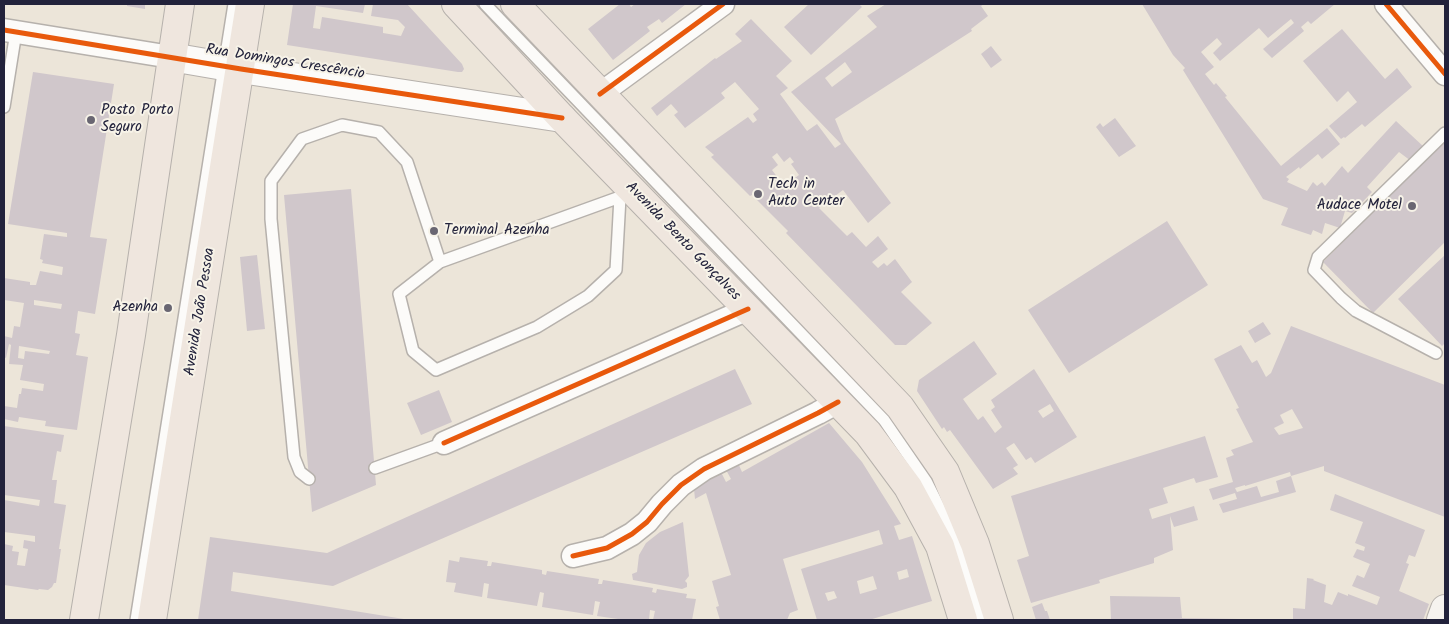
<!DOCTYPE html>
<meta charset="utf-8">
<style>
body{margin:0}
#map{position:relative;width:1449px;height:624px;overflow:hidden;background:#ece5d9;font-family:Kalam,sans-serif}
canvas{display:block}
.frame{position:absolute;inset:0;border:5px solid #22223b;pointer-events:none}
</style>
<div id="map">
<canvas width="1449" height="624"></canvas>
<div class="frame"></div>
</div>
<script>
const context = document.querySelector('canvas').getContext('2d');
context.lineJoin = 'round';
function fillPath(path, color) {
  context.fillStyle = color;
  context.fill(path, 'evenodd');
}
function strokePath(path, color, width, dash) {
  context.strokeStyle = color;
  context.lineWidth = width;
  context.lineCap = dash ? 'butt' : 'round';
  context.setLineDash(dash || []);
  context.stroke(path);
}
function drawText(font, color, halo, rows, align = 'center') {
  context.font = font + ' Kalam,sans-serif';
  context.lineWidth = 4;
  context.setLineDash([]);
  context.textBaseline = 'middle';
  context.strokeStyle = halo;
  context.fillStyle = color;
  for (const [text, x, y, turn = 0] of rows) {
    context.save();
    context.translate(x, y);
    context.rotate((+turn || 0) * Math.PI / 180);
    context.textAlign = isNaN(turn) ? turn : align;
    if (halo) context.strokeText(text, 0, 0);
    context.fillText(text, 0, 0);
    context.restore();
  }
}
fillPath(new Path2D(`
 M127,4H145V9L127,6Z
 M293,4H365L363,13L316,6L313,28L320,29L322,17L383,27V33L401,36L405,27L398,20L371,16L373,4H407L462,64L464,69L462,72H458L287,45Z
 M620,4H629L631,7L635,4H686L662,23L659,19L647,27L650,31L613,60L588,29Z
 M809,4H859L862,7L811,55L784,27Z
 M886,4H984L981,6L988,16L971,29L972,31L835,119L844,141L891,203L868,223L843,190L819,208L847,236L852,232L866,247L878,236L888,249L872,262L878,268L884,263L887,266L895,259L912,282L901,292L932,323L906,345H895L786,233L788,231L752,195L750,196L711,157L714,155L705,147L748,117L753,123L757,120L753,114L759,109L735,82L721,93L725,98L685,128L674,115L678,112L671,104L657,116L651,108L715,58L716,59L742,41L735,34L751,19L792,61L776,76L788,88L780,94L807,131L817,124L835,148L841,144L791,92L877,27L867,16ZM845,62L852,72L832,87L825,78ZM777,153L784,162L790,157L794,162L791,164L799,175L784,186L772,170L778,165L772,157Z
 M1142,4H1335L1311,24L1308,21L1301,27L1304,31L1272,58L1263,49L1294,23L1291,19L1268,38L1259,28L1220,61L1213,53L1222,44L1217,38L1201,52L1214,67L1205,74L1214,85L1216,83L1227,96L1225,97L1281,166L1327,128L1340,144L1322,159L1318,154L1300,169L1299,167L1286,177L1289,179L1287,182L1307,191L1313,182L1317,186L1322,182L1325,186L1342,166L1348,173L1396,121L1424,147L1411,161L1399,152L1367,187L1372,192L1352,213L1345,211L1340,228L1325,223L1322,234L1313,230L1311,235L1281,225L1288,208L1263,199L1183,70L1185,68L1173,55Z
 M1342,29L1385,79L1397,68L1412,87L1365,127L1362,124L1345,138L1344,137L1341,139L1329,126L1357,102L1348,91L1337,102L1303,61Z
 M991,46L1002,60L991,68L981,54Z
 M33,72L114,84L90,237L107,239L95,314L78,311L75,333L80,334L76,355L88,357L77,430L45,426L46,421L19,417L18,422L4,419V406L17,408L19,394H21L22,388L43,391L44,384L20,380L23,365L9,364L11,345L9,344L6,358L4,357V336L12,338L14,326L20,327L24,303L4,300V278L30,282V285H36L40,271L62,275L63,267L42,263L43,260L40,259L44,234L67,237V233L8,224ZM34,300L62,304L61,309L34,305ZM19,346L50,351L49,354L25,351L24,359L18,358Z
 M1115,118L1136,146L1119,157L1096,127L1100,123L1103,127Z
 M1445,141V242L1373,313L1323,262Z
 M351,189L376,485L312,512L284,195Z
 M1167,221L1208,285L1069,373L1028,310Z
 M257,255L265,329L247,331L240,257Z
 M1445,255V343L1442,346L1398,299Z
 M1263,322L1271,334L1255,343L1248,331Z
 M1291,326L1445,385V517L1324,471V466L1291,476L1290,472L1245,486V485L1235,488L1237,492L1257,486L1261,497L1279,492L1276,481L1291,476L1296,492L1223,513L1219,504L1237,499L1235,493L1213,500L1209,489L1233,482L1226,458L1234,455L1231,450L1253,442L1236,409L1239,408L1214,359L1241,345L1252,363L1257,360L1266,377L1271,373ZM1292,409L1303,428L1279,435L1274,428L1284,423L1280,415Z
 M974,341L997,374L963,399L978,420L983,416L995,433L1002,427L991,410L995,407L991,400L1034,369L1077,437L1035,463L1031,457L1026,460L1014,443L1006,448L1018,465L1013,468L1018,474L993,489L950,430L947,432L944,427L942,429L917,391L919,380ZM1050,404L1054,411L1043,418L1038,411Z
 M735,369L752,404L333,586L233,572L231,591L410,620H198L210,537L327,553Z
 M439,390L452,422L421,435L407,403Z
 M829,423L862,462L901,524L894,526L899,540L912,536L932,601L869,620H817L801,569L883,544L879,530L783,559L798,610L790,613L787,620H749L748,619L743,620H720L716,607L719,606L712,581L731,575L706,493L695,499L694,489L720,470L726,482L731,479L725,468L738,463L742,472ZM907,569L909,577L899,580L897,572ZM873,576L877,589L860,594L857,581ZM834,591L837,598L828,601L825,593Z
 M4,426L64,435L61,452L57,451L52,480H57L54,503L66,505L59,549H61L56,583H54L52,587L48,590L39,589L38,590L4,585V544L13,546L12,551L19,552L17,565L25,566L28,549L23,548L24,540L35,542V536L4,532V500L39,506L40,500L4,495Z
 M1205,436L1218,477L1196,483L1194,478L1163,488L1168,503L1149,509L1152,519L1194,506L1198,520L1174,527L1170,516L1173,550L1154,558V563L1099,580L1100,583L1031,603L1017,560L1029,556L1011,496Z
 M1335,494L1425,530L1415,557L1409,555L1406,563L1409,564L1399,591L1429,604L1423,620H1293V608L1305,609L1307,578L1314,579L1313,580L1326,585L1324,602L1332,605L1338,592L1348,596V594L1377,605L1380,597L1352,586L1357,575L1364,578L1370,564L1353,557L1357,549L1364,551L1365,547L1355,543L1363,522L1330,510Z
 M683,522L689,576L685,581L687,583V587L682,589L633,580L632,574L637,572L639,555L646,543L660,532Z
 M460,557L488,561L487,566H491L492,562L542,570V574L546,575L547,571L599,579L598,584H602L603,580L653,588L652,592L656,593L657,589L687,594L686,598L696,599L692,620H653L655,611L650,610L649,620H625L597,616L600,602L595,601L593,615L542,607L544,593L540,592L537,606L487,598L489,584L484,583L482,597L454,592L456,583L446,582L449,560L459,562Z
 M1110,596L1180,597L1182,618L1241,619V620H1111Z
 M1042,603L1045,611H1047L1050,620H1036L1032,607Z`), '#d0c7cb');
const service = new Path2D(`
 M485,4L884,420L926,481L957,543L981,620
 M4,107L16,32
 M620,197L616,270L588,296L537,327L436,370L413,351L399,294L440,262L620,197L633,193
 M1436,353L1356,311L1341,298L1314,270L1318,257L1445,133
 M375,468L444,443
 M309,479L300,472L294,457L271,219V181L302,139L342,125L379,132L407,162L440,262
 M136,620L234,4`);
const minor = new Path2D(`
 M1386,4L1445,74
 M4,30L171,57
 M600,94L723,4
 M444,443L748,309
 M573,556L607,548L632,534L647,522L662,504L681,485L704,469L818,413L838,402`);
const tertiary = new Path2D(`
 M171,57L241,69L562,118`);
const secondary = new Path2D(`
 M1441,620L1445,609`);
const primary = new Path2D(`
 M456,4L562,118L868,433L908,487L940,546L963,620
 M515,4L900,407L945,472L975,544L999,620
 M84,620L131,335L180,4
 M152,620L250,4`);
strokePath(service, '#b6b1ac', 14);
strokePath(minor, '#b6b1ac', 25);
strokePath(tertiary, '#b6b1ac', 30);
strokePath(secondary, '#b6b1ac', 30);
strokePath(primary, '#b6b1ac', 30);
strokePath(service, '#fcfbf9', 11);
strokePath(minor, '#fcfbf9', 22);
strokePath(tertiary, '#fcfbf9', 28);
strokePath(secondary, '#f6f3ef', 28);
strokePath(primary, '#efe6de', 28);
strokePath(new Path2D(`
 M1386,4L1445,74
 M4,30L241,69L562,118
 M600,94L723,4
 M444,443L748,309
 M573,556L607,548L632,534L647,522L662,504L681,485L704,469L818,413L838,402`), '#e8590c', 5);
for (const [x, y, r, color] of [
 [91,120,5,"#696672"],
 [758,194,5,"#696672"],
 [1412,206,5,"#696672"],
 [434,231,5,"#696672"],
 [168,308,5,"#696672"]
]) {
  const dot = new Path2D();
  dot.arc(x, y, r, 0, 2 * Math.PI);
  context.fillStyle = color;
  context.fill(dot);
  strokePath(dot, '#f7f3e8', 2);
}
drawText('15px', '#22223b', '#f7f3e8', [
 ["Rua Domingos Crescêncio",285,63,9],
 ["Avenida Bento Gonçalves",682,242,46],
 ["Avenida João Pessoa",201,312,-81]
]);
drawText('15px', '#22223b', '#f7f3e8', [
 ["Posto Porto",101,111],
 ["Seguro",101,128],
 ["Tech in",768,185],
 ["Auto Center",768,202],
 ["Audace Motel",1402,206,"right"],
 ["Terminal Azenha",444,231],
 ["Azenha",158,308,"right"]
], 'left');
</script>
